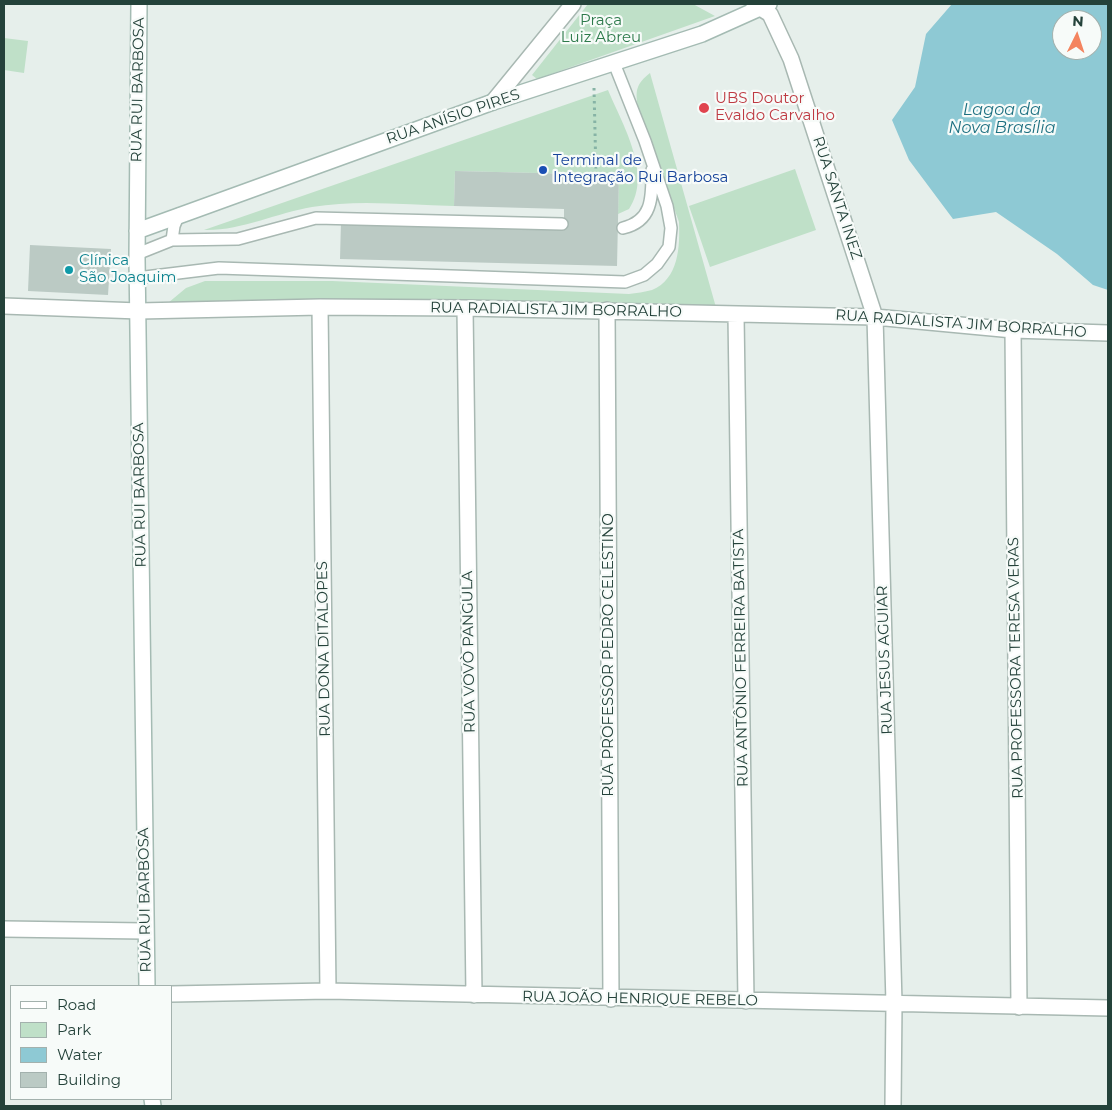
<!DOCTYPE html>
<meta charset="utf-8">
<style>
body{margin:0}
#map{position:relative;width:1112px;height:1110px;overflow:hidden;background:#e6efeb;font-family:Montserrat,sans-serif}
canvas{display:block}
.frame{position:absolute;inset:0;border:5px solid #24423a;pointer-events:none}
.legend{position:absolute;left:10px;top:985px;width:162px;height:115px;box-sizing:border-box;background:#f7fbf9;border:1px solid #a3b1ad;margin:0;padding:6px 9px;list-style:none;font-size:15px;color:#24423a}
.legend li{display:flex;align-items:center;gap:10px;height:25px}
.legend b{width:25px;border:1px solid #a3b1ad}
.north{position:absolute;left:1052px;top:10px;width:50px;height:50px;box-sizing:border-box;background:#f7fbf9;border:1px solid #a3b1ad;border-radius:50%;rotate:4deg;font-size:14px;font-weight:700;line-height:20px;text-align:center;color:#24423a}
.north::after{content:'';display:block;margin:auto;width:18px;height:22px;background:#f4845f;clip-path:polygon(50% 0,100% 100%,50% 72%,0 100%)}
</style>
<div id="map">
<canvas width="1112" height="1110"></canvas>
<div class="frame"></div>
<ul class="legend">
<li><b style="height:6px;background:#fff"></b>Road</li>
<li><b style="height:14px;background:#bfe0c8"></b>Park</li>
<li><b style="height:14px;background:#8ec9d4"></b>Water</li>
<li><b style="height:14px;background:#bbcac4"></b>Building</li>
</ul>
<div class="north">N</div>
</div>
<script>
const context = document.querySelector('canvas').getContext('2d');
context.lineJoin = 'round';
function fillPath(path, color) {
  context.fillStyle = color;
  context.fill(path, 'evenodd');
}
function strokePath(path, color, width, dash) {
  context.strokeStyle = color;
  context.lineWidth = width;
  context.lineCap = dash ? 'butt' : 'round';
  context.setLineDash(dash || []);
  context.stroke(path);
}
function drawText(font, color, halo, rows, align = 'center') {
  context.font = font + ' Montserrat,sans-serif';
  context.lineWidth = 4.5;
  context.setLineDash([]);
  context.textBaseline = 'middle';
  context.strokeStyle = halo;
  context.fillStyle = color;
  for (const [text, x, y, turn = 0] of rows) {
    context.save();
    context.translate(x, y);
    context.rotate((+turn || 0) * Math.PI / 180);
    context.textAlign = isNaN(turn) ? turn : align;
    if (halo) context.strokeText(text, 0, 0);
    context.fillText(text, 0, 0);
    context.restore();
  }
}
fillPath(new Path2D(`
 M588,4H693L715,16L537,79L532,75Z
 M4,38L28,41L24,73L4,70Z
 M650,73L717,311L162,308L186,288L205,281H332L629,294C636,293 645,292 652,290C679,279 680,246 679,222L638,107C635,91 636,84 650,73Z
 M608,90C622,124 653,174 629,209L618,214L619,175L455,171L454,206C407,205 358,199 312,207C276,213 241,231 204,230Z
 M795,169L816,230L710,267L689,206Z`), '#bfe0c8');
fillPath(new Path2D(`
 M952,4H1108V290L1093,285L1057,254L996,212L953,219L909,160L892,120L915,87L926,34ZM1062,20H1092V50H1062Z`), '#8ec9d4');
fillPath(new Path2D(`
 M455,171L619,175L617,266L340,259L341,221L564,227V209L454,206Z
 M30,245L111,249L108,295L28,291Z`), '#bbcac4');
const lane = new Path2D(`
 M623,228C653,221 652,197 652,170
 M172,240L174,226L179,214
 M137,254L172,240L238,239L316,218L562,224
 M137,278L219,268L625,282L644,275L657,264L669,247L671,228L667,206L645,141L614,63`);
const street = new Path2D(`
 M754,4L770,14L791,59L875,317L894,1003L893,1106
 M493,102L573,4
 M4,306L139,311L320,307L465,308L875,317L1013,330L1108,333
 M320,307L328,991
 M465,308L474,995
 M607,310L611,999
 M736,315L746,1001
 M1013,330L1019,1007
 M4,929L144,931
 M171,994L328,991L1108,1008`);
const secondary = new Path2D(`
 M139,4L137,259L147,986
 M137,231L493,102L702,34L769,4
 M152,1099L153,1106`);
strokePath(lane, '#a8b8b2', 14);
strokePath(street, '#a8b8b2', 18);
strokePath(secondary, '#a4bbb3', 18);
strokePath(new Path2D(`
 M594,88L596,175`), '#86b3a5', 3, [2.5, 4]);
strokePath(lane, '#fff', 11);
strokePath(street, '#fff', 15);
strokePath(secondary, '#fff', 15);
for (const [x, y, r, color] of [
 [704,108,6,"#e0444e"],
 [543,170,5,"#1a4fb4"],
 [69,270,5,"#0f9aa8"]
]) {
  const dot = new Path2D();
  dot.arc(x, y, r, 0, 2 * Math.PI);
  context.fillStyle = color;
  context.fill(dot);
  strokePath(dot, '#f7fbf9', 2);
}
drawText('15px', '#2d7a4b', '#f7fbf9', [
 ["Praça",601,21],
 ["Luiz Abreu",601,38]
]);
drawText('15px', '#24423a', '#f7fbf9', [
 ["RUA RUI BARBOSA",138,90,-89],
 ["RUA ANÍSIO PIRES",453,117,-19],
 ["RUA SANTA INEZ",837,198,72],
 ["RUA RADIALISTA JIM BORRALHO",556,310,1],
 ["RUA RADIALISTA JIM BORRALHO",961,324,4],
 ["RUA RUI BARBOSA",140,495,-91],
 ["RUA DONA DITALOPES",324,649,-91],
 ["RUA VOVÒ PANGULA",469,652,-91],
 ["RUA PROFESSOR PEDRO CELESTINO",609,655,-90],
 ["RUA ANTÔNIO FERREIRA BATISTA",741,658,-91],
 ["RUA JESUS AGUIAR",885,660,-92],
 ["RUA PROFESSORA TERESA VERAS",1016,668,-91],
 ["RUA RUI BARBOSA",145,900,-91],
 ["RUA JOÃO HENRIQUE REBELO",640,999,1]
]);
drawText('15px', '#be3a42', '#f7fbf9', [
 ["UBS Doutor",715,99],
 ["Evaldo Carvalho",715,116]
], 'left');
drawText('15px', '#164399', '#f7fbf9', [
 ["Terminal de",553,161],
 ["Integração Rui Barbosa",553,178]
], 'left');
drawText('15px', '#0d838f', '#f7fbf9', [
 ["Clínica",79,261],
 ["São Joaquim",79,278]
], 'left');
drawText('italic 16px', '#1c6f80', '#f7fbf9', [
 ["Lagoa da",1002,110],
 ["Nova Brasília",1002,128]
]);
</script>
